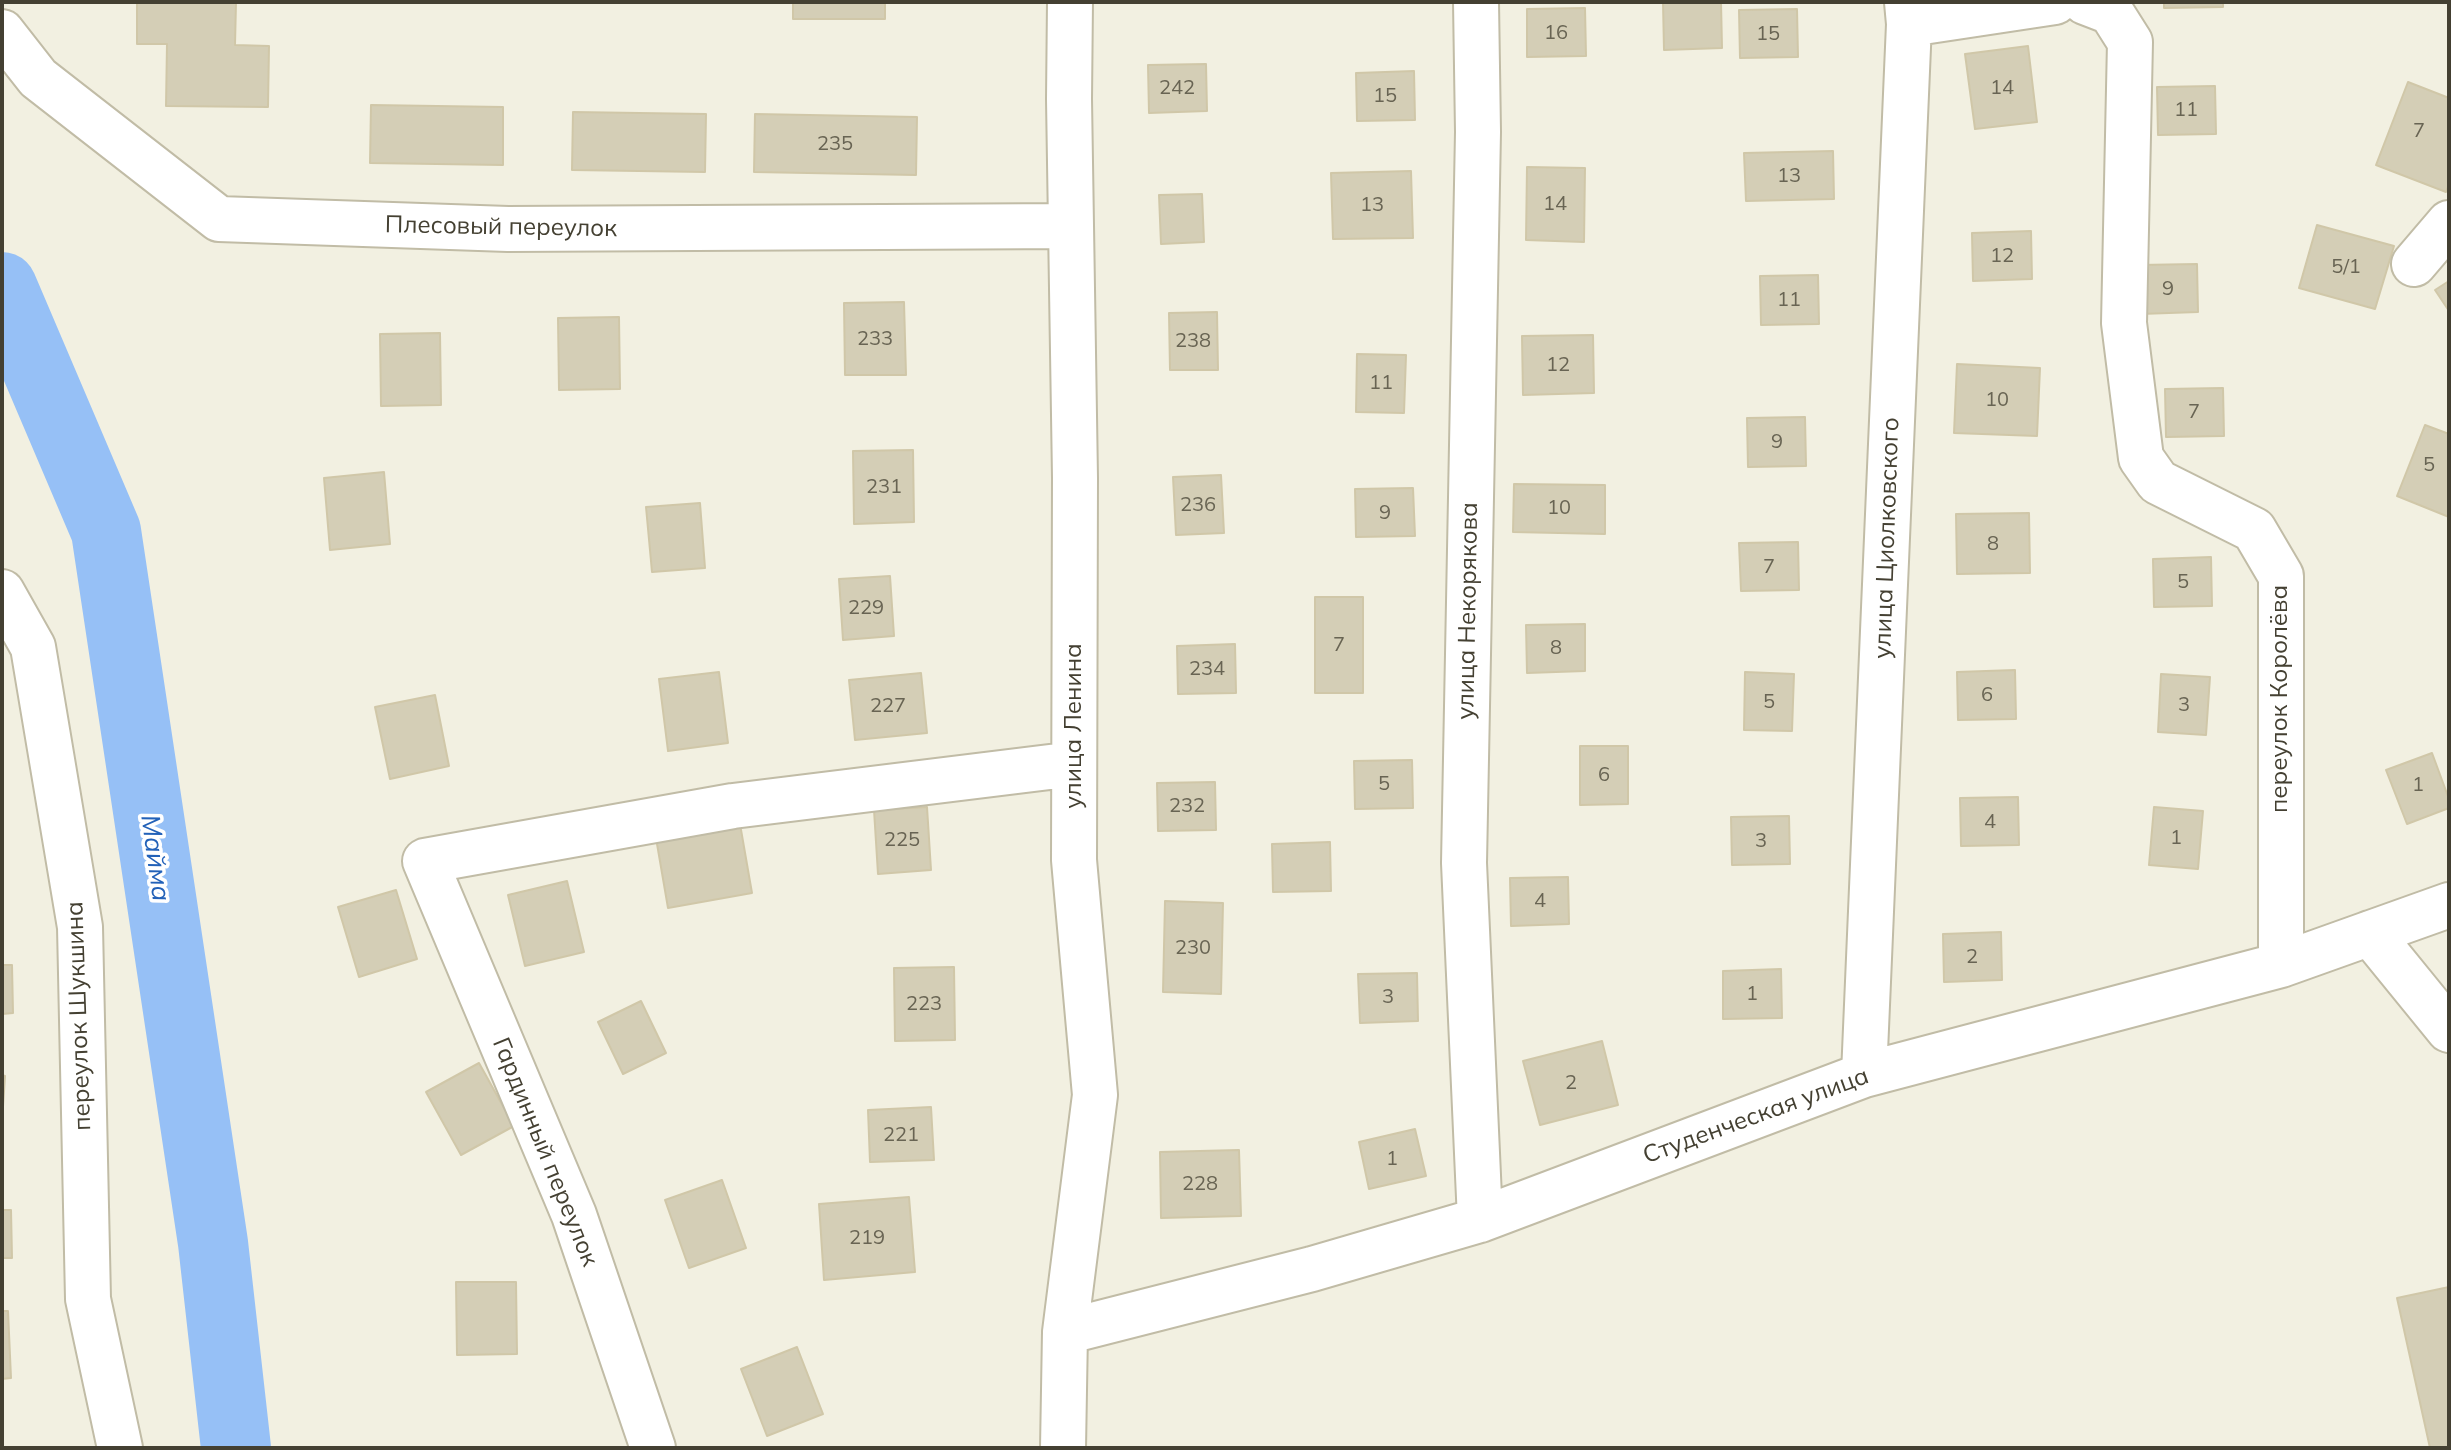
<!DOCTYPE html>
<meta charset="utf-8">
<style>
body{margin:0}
#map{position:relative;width:2451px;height:1450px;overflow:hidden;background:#f2f0e1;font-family:Mulish,sans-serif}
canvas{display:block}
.frame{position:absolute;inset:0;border:4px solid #444032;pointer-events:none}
</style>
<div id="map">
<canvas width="2451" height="1450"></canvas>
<div class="frame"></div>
</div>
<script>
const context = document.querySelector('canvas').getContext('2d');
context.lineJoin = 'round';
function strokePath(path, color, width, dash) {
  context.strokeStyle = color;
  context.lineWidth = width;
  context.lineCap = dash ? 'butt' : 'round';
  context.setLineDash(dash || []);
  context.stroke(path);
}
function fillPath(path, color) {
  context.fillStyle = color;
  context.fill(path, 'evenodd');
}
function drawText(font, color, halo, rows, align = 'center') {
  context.font = font + ' Mulish,sans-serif';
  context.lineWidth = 7;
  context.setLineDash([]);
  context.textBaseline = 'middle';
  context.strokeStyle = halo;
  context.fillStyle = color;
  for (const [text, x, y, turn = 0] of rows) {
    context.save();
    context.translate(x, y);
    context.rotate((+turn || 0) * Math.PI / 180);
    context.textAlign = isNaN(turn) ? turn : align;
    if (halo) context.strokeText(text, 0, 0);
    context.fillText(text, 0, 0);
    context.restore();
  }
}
strokePath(new Path2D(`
 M2,287L106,531L213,1243L236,1448`), '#96c0f6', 70);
const building = new Path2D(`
 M137,2H236L235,45L269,46L268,107L166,106L167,44H137Z
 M793,2H885V19H793Z
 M1663,2H1721L1722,48L1664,50Z
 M2164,2H2223V7L2164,8Z
 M1585,8L1586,56L1527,57V9Z
 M1797,9L1798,57L1740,58L1739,10Z
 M2028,46L2037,122L1975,129L1965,54Z
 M1206,64L1207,111L1149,113L1148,65Z
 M1414,71L1415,120L1357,121L1356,73Z
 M2408,82L2449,98V184L2446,192L2376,165Z
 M2215,86L2216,134L2158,135L2157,87Z
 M371,105L503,107V165L370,163Z
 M573,112L706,114L705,172L572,170Z
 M755,114L917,117L916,175L754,172Z
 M1833,151L1834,199L1746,201L1744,153Z
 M1527,167L1585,168L1584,242L1526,240Z
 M1411,171L1413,238L1333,239L1331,173Z
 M1202,194L1204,242L1161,244L1159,195Z
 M2317,225L2394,246L2375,309L2299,288Z
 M2031,231L2032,279L1973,281L1972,233Z
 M2197,264L2198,312L2140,314L2139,265Z
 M1818,275L1819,324L1761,325L1760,276Z
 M2449,281V311L2435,290Z
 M904,302L906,375H845L844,303Z
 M1217,312L1218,370H1170L1169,313Z
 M619,317L620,389L559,390L558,318Z
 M440,333L441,405L381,406L380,334Z
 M1593,335L1594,393L1523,395L1522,336Z
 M1357,354L1406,355L1404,413L1356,412Z
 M1957,364L2040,368L2037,436L1954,433Z
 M2223,388L2224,436L2166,437L2165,389Z
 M1805,417L1806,466L1748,467L1747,418Z
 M2425,425L2449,434V517L2397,496Z
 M913,450L914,522L854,524L853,451Z
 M384,472L390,544L330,550L324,478Z
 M1221,475L1224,533L1176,535L1173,477Z
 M1514,484L1605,485V534L1513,532Z
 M1413,488L1415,536L1356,537L1355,489Z
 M700,503L705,568L652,572L646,507Z
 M2029,513L2030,573L1957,574L1956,514Z
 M1798,542L1799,590L1741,591L1739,543Z
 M2211,557L2212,606L2154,607L2153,559Z
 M890,576L894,636L843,640L839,579Z
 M1315,597H1363V693H1315Z
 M1585,624V671L1527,673L1526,625Z
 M1235,644L1236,693L1178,694L1177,646Z
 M2015,670L2016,719L1958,720L1957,672Z
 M719,672L728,743L668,751L659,679Z
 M1745,672L1794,674L1792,731L1744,730Z
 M921,673L927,733L855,740L849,680Z
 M2161,674L2210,677L2206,735L2158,732Z
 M435,695L449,766L390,779L375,707Z
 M1580,746H1628V804L1580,805Z
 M2432,753L2449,799V808L2407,824L2386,770Z
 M1412,760L1413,808L1355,809L1354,761Z
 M1215,782L1216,830L1158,831L1157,783Z
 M2018,797L2019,845L1961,846L1960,798Z
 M927,807L931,870L878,874L874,810Z
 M2154,807L2203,811L2198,869L2149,865Z
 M1789,816L1790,864L1732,865L1731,817Z
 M740,824L752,893L668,908L656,838Z
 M1330,842L1331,891L1273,892L1272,844Z
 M1568,877L1569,924L1511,926L1510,878Z
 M567,881L584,952L525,966L508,895Z
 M396,890L417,959L359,977L338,907Z
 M1165,901L1223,903L1221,994L1163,992Z
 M2001,932L2002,980L1944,982L1943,934Z
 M2,965H12L13,1013L2,1014Z
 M954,967L955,1040L895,1041L894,968Z
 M1781,969L1782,1018L1723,1019V971Z
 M1417,973L1418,1021L1360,1023L1358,974Z
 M641,1001L666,1053L623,1074L598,1022Z
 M1602,1041L1618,1105L1540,1125L1523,1061Z
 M479,1063L514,1126L461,1155L426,1092Z
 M2,1075L5,1076L2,1122Z
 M931,1107L934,1160L870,1162L868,1110Z
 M1415,1129L1426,1176L1369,1189L1359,1142Z
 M1239,1150L1241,1216L1161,1218L1160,1152Z
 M722,1180L746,1248L689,1268L665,1200Z
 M909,1197L915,1272L824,1280L819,1204Z
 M2,1210H11L12,1258H2Z
 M456,1282H516L517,1354L457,1355Z
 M2449,1287V1448H2430L2397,1298Z
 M2,1311H8L11,1378L2,1379Z
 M797,1347L823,1414L767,1436L741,1369Z`);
fillPath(building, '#d4ceb6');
strokePath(building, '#d0c7a8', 2);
const minor = new Path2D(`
 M1476,2L1478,132L1464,863L1480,1220
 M2085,2L2111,12L2130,42L2124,323L2141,458L2158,482L2254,530L2281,576V965
 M1909,24L2055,2
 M2,32L38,78L219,219L508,229L1071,226
 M2414,264L2449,223
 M2,592L33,647L80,927L88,1299L120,1448
 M2370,933L2449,1030
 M1864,1075L1909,24L1907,2
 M1065,1332L1312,1269L1480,1220L1864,1075L2281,965L2449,905
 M653,1448L574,1215L425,861L733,806L1074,764
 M1063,1448L1065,1332L1095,1095L1074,860L1075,478L1069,99L1070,2`);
strokePath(minor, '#c1bca6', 48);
strokePath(minor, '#fff', 44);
drawText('20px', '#686453', null, [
 ["16",1556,33],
 ["15",1768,34],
 ["242",1177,88],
 ["14",2002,88],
 ["15",1385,96],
 ["11",2186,110],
 ["7",2419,131],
 ["235",835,144],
 ["13",1789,176],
 ["14",1555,204],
 ["13",1372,205],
 ["12",2002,256],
 ["5/1",2346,267],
 ["9",2168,289],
 ["11",1789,300],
 ["233",875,339],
 ["238",1193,341],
 ["12",1558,365],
 ["11",1381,383],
 ["10",1997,400],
 ["7",2194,412],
 ["9",1777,442],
 ["5",2429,465],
 ["231",884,487],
 ["236",1198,505],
 ["10",1559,508],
 ["9",1385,513],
 ["8",1993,544],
 ["7",1769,567],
 ["5",2183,582],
 ["229",866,608],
 ["7",1339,645],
 ["8",1556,648],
 ["234",1207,669],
 ["6",1987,695],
 ["5",1769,702],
 ["3",2184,705],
 ["227",888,706],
 ["6",1604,775],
 ["5",1384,784],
 ["1",2418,785],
 ["232",1187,806],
 ["4",1990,822],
 ["1",2176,838],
 ["225",902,840],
 ["3",1761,841],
 ["4",1540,901],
 ["230",1193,948],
 ["2",1972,957],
 ["1",1752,994],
 ["3",1388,997],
 ["223",924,1004],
 ["2",1571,1083],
 ["221",901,1135],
 ["1",1392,1159],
 ["228",1200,1184],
 ["219",867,1238]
]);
drawText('24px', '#444032', '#fff', [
 ["Плесовый переулок",501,227,1],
 ["улица Циолковского",1887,538,-88],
 ["улица Некорякова",1468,611,-89],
 ["переулок Королёва",2280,699,-90],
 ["улица Ленина",1074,726,-90],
 ["переулок Шукшина",79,1016,-92],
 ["Студенческая улица",1756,1116,-20],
 ["Гардинный переулок",545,1152,68]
]);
drawText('italic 26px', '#2261b8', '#fff', [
 ["Майма",155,858,82]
]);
</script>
